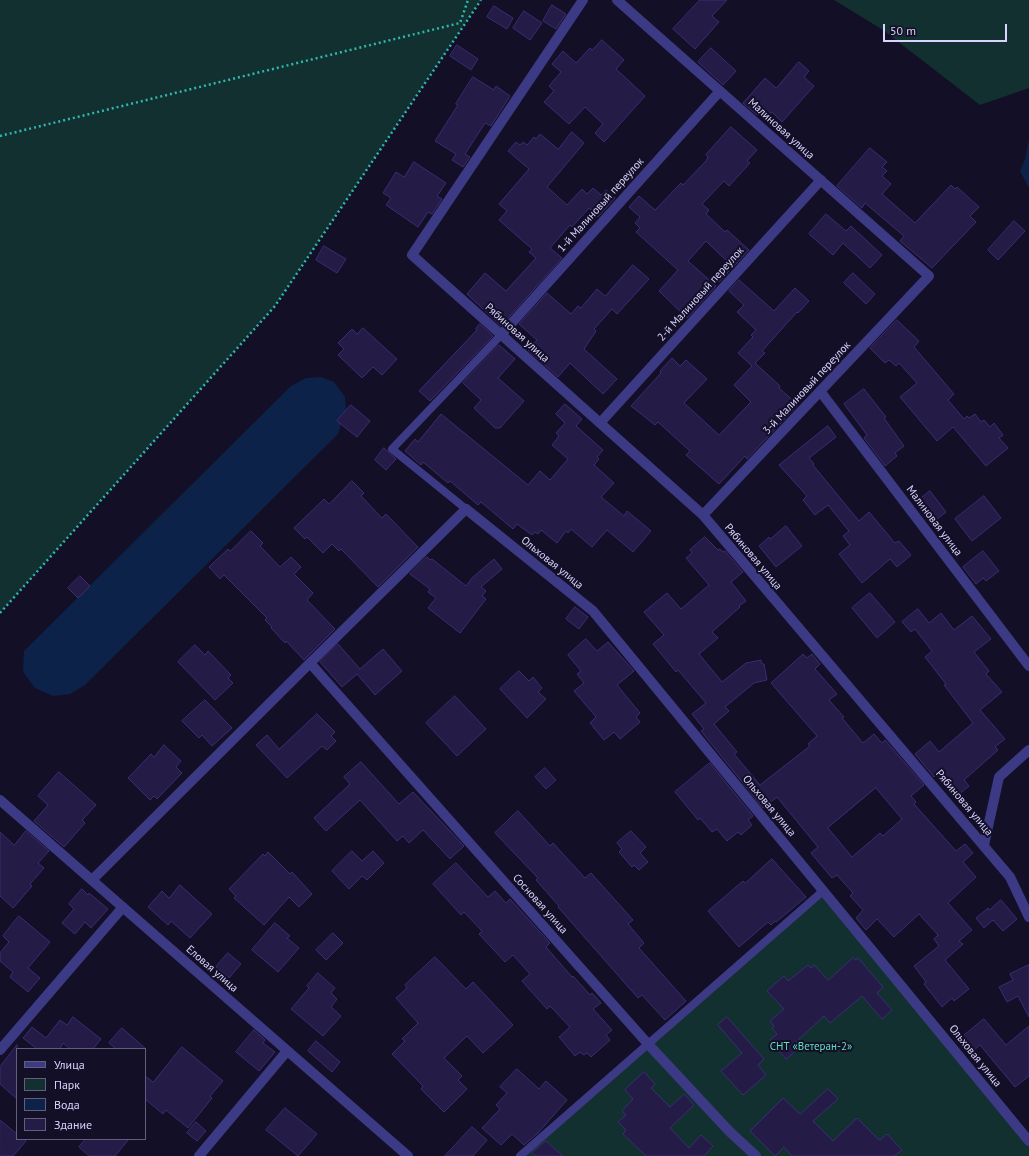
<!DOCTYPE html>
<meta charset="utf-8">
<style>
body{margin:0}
#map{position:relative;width:1029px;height:1156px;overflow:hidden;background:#130f26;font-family:"PT Sans",sans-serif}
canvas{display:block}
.legend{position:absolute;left:16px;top:1048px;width:130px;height:92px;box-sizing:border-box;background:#130f26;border:1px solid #625e7d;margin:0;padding:5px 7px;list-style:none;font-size:12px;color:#d9d4ff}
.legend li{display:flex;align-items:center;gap:8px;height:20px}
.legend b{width:20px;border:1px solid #625e7d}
.scale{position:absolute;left:883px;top:24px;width:124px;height:18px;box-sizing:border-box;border:2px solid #d9d4ff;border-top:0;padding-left:5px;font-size:12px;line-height:14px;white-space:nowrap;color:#d9d4ff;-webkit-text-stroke:3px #130f26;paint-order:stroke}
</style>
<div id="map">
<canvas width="1029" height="1156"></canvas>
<ul class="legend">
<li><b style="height:5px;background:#3d3a85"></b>Улица</li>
<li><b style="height:11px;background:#12302f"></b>Парк</li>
<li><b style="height:11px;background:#0c2248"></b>Вода</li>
<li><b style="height:11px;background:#241b47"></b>Здание</li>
</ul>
<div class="scale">50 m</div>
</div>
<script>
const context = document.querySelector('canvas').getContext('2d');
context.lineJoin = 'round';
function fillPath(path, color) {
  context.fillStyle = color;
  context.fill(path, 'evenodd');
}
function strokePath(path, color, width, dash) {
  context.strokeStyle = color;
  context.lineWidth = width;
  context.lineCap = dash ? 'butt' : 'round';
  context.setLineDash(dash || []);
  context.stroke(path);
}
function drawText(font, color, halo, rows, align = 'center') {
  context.font = font + ' "PT Sans",sans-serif';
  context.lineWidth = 4;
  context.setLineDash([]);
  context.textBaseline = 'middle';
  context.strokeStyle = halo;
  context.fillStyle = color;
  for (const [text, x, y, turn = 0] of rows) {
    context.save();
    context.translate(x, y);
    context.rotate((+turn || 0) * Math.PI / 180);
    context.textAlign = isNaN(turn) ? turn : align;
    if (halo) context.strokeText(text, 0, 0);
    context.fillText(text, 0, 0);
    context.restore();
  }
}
fillPath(new Path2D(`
 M0,0H481L275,306L0,613Z
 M834,0H1029V88L980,105L883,30Z
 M823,891L1029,1141V1156H520Z`), '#12302f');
fillPath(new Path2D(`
 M1029,138V188L1020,171L1025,159Z
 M321,377L334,382L345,397L346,411L338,434L85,685L70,694L53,696L35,688L23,672L24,651L291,386L306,378Z`), '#0c2248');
const building = new Path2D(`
 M700,0H727L712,16L719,22L695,49L673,29Z
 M552,5L566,14L556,29L543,21Z
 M494,6L513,18L507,29L487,17Z
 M524,11L542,23L530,40L513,28Z
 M602,40L624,60L616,69L645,96L604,142L595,133L603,124L585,107L569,124L544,102L554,91L549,86L561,72L552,64L563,51L576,63L590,48L592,50Z
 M457,45L478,59L471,70L450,56Z
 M711,48L736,71L723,85L698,62Z
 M799,62L809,71L804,77L814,86L782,122L772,112L766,119L759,113L757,115L743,103L765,78L776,88Z
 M473,77L494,90L496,86L510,96L491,126L485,123L465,154L470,157L463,167L452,160L456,154L435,141L458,105L456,104Z
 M731,127L757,150L747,161L750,163L729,186L724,181L702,204L709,210L706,214L725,232L727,230L749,250L733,267L706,241L688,261L716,286L687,318L659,291L678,270L636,232L640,228L635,223L640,217L629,207L639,196L655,210L681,183L683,185L706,161L708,157L706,155Z
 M572,132L584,143L547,187L567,205L582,189L587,194L593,188L601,195L606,190L615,198L598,217L589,208L572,227L570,225L550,248L562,258L501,326L467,294L485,273L506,291L536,258L529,252L532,249L499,220L507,211L499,204L529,169L508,151L516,142L520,145L523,142L527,145L534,137L536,139L540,134L558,149Z
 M870,148L887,162L882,167L887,171L882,176L891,184L882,194L915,223L951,185L955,189L957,187L979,207L970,216L976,222L932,268L900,241L904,236L865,203L862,208L837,186Z
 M414,162L446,183L437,196L442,199L432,214L428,212L418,227L386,205L391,198L383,193L396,172L404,177Z
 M826,214L846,231L851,226L882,255L870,268L843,243L833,255L809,234Z
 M1014,221L1025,231L998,260L988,250Z
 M324,246L346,259L337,273L316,260Z
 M633,265L649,279L617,314L612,309L594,329L596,331L584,349L617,379L603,394L570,363L558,377L528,350L537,340L519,324L547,293L571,314L578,306L581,308L597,289L605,296Z
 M724,267L729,271L719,282L714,278Z
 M853,273L875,294L866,304L844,283Z
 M739,280L774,311L795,288L809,301L798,313L797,312L762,351L765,353L755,363L780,386L779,388L798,405L747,459L745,456L719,484L686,455L690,451L658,422L655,425L631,406L661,373L660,371L672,358L680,366L686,360L707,379L684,403L719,435L751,402L734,385L752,366L738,353L753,337L751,335L756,330L737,312L744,305L729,291Z
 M897,320L919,341L914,347L954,394L948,400L964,419L967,416L969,418L975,414L981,422L984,420L990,427L994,423L1003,435L999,438L1008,448L986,466L953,427L937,441L900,397L917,383L899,363L896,366L889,360L885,363L870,348Z
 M480,324L493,336L430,401L419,391L477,330L476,329Z
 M363,328L397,359L382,375L373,367L362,378L338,355L344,349L338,343L352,329L357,334Z
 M499,345L515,359L498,378L524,401L500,428H495L474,408L481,400L463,383Z
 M864,389L886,417L884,418L904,446L895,453L897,456L885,466L864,438L867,435L844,404Z
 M565,404L582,419L576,426L603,450L597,457L599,459L594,465L614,483L601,497L624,516L627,511L651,531L633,552L607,530L592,547L571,529L568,533L566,531L557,543L541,530L538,534L535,532L532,535L517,524L513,529L481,502L478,505L450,481L448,483L423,462L421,465L405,451L415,439L418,442L441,414L528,485L540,471L550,480L568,459L552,445L559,436L556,433L565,423L556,414Z
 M351,405L370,421L357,437L337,421Z
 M828,426L836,437L809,458L814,464L813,465L859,521L869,512L895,543L899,541L911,555L897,567L890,559L862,583L839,554L850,545L843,536L849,531L828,505L815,515L803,500L807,496L779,465L800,448Z
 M384,448L396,459L386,470L375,460Z
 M352,481L364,493L361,496L382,518L386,514L418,547L378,587L341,549L339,551L332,544L323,553L307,537L305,539L294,528L324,499L329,504Z
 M930,491L946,512L935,521L919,500Z
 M984,496L1001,518L972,541L955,519Z
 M786,526L802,546L776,567L759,546L769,537L770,539Z
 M251,531L263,543L260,546L280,567L291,557L301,567L294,574L313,593L307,600L335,629L304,660L286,641L285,643L271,628L272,627L265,620L267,618L224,575L220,579L209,567L228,549L230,551Z
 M705,537L718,550L720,549L723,552L725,551L743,572L731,582L746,601L739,606L740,607L712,632L718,638L699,654L722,682L746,663L761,660L762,664H764L767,680L754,683L725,707L729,711L714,724L737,752L734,754L760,785L810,746L808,744L817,736L771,683L803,654L807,658L812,654L820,664L815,669L837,694L829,700L844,717L842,718L863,743L874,734L882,743L885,740L924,785L911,796L916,802L914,804L956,851L965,844L973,853L963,862L976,877L948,903L972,930L959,941L963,944L945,960L969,989L954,1001L952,998L942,1007L924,984L926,982L914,966L939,946L934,939L938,935L919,914L894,937L877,919L866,930L856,918L863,910L850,896L853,893L837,875L832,878L811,853L818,847L777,797L763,808L701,731L704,729L692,714L706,703L678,670L676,672L653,644L664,635L644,612L667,593L681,609L709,585L686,558L692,553L690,550ZM876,788L902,819L883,836L880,833L852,857L828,828Z
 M983,551L999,571L986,581L983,578L976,584L963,567Z
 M427,557L430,560L432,559L466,586L472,578L494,559L502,569L481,587L486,591L482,596L486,599L460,633L428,608L436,598L428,592L430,589L410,574Z
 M80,576L90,586L78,598L68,588Z
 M870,593L895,622L877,638L852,608Z
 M575,607L588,617L579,629L566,619Z
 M918,609L929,623L941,613L954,630L972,616L991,639L974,652L989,671L986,674L1002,692L980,710L1005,739L995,747L998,750L964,780L969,786L956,797L936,775L934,777L915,754L930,741L939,752L973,723L944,685L946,684L925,657L932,651L915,629L911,632L902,622Z
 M586,639L597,651L608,642L634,671L617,685L640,713L636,717L640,722L620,739L614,732L604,740L590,723L596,717L574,691L584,683L577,674L581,671L568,655Z
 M338,644L360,669L383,649L402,671L375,695L357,674L342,687L320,662Z
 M195,645L205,655L208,651L231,675L228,678L233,683L215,700L178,662Z
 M519,671L529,681L533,677L542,688L538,692L546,699L527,718L500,689Z
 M455,696L486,729L457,756L426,723Z
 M205,700L232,728L212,746L202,735L199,738L182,721Z
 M317,714L335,732L331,736L336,741L327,750L322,746L287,778L256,745L267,735L279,749Z
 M164,745L181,761L176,767L182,773L157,799L154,796L150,800L128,778L151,754L154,757Z
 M361,762L399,804L413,792L464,846L450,859L423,830L409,843L403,836L397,841L360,800L326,831L314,818L348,786L350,784L344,777Z
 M710,763L753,816L748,820L752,825L741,835L738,832L727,841L717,829L712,832L700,818L698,820L675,792Z
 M545,768L556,780L546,789L535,777Z
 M59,772L96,805L82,820L85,823L64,847L34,821L48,805L38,796Z
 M518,811L550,846L553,843L585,878L591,873L633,920L628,924L644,943L639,948L686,1001L665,1020L642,995L638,998L558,907L559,906L536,880L538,878L495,833Z
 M26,831L49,851L38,863L44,868L30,884L32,886L13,908L0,896V832L14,845Z
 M631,831L646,847L640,853L648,862L639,870L634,865L632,867L619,852L622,849L617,843Z
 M352,851L362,861L373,851L384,863L367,880L362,876L349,889L332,871Z
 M268,852L290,874L292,872L312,894L299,907L289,897L264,925L234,898L236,896L229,889L263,854L265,856Z
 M772,859L806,897L776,922L775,921L771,925L768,922L739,947L708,911L743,881L745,883Z
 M456,863L488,897L495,891L506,903L510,899L550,943L546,947L572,977L573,976L590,995L592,993L601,1003L593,1009L612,1030L606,1035L610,1040L591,1057L587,1053L584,1055L580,1052L575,1056L559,1037L570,1027L550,1006L547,1009L522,981L530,974L513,955L505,962L479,934L482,931L464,912L461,915L433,884Z
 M180,885L212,914L190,938L171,921L168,925L148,907L162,891L169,898Z
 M82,889L88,895L89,893L108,909L91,928L85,922L75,934L62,923L74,909L69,904Z
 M1001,900L1017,919L1003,931L993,920L984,928L976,918L988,908L989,910Z
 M19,916L50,942L28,968L40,978L28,992L10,977L13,972L0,961V953L9,942L3,936Z
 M275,923L290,936L287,938L299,948L278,972L252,950Z
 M333,933L343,943L326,960L316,950Z
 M228,953L241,964L229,978L216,967Z
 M435,957L466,989L473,982L513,1025L483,1053L467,1036L444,1058L462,1076L458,1080L467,1089L444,1112L421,1089L423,1086L392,1054L405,1041L402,1039L418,1023L396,998L407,988L405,985Z
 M853,958L856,960L858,958L883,987L877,993L892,1010L882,1019L862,996L830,1023L824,1016L799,1039V1040L796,1042L800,1047L786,1059L770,1040L777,1034L772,1028L774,1026L770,1021L784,1009L767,991L784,976L788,981L808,965L811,968L814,965L828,980Z
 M1029,965V1017L1018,996L1007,1002L999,987L1013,980L1010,974Z
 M318,973L335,988L331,993L337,999L331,1007L341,1016L323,1036L291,1009L309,988L307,986Z
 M73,1017L101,1039L93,1049H70L63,1043L60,1049H37L23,1038L32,1027L46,1038L60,1020L67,1025Z
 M727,1017L764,1059L758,1065L766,1075L743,1095L721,1071L742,1053L718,1025Z
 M984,1019L1006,1045L1029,1026V1076L1015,1087L980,1045L972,1052L961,1038Z
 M122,1028L146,1049H116L109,1043Z
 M254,1030L265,1040L263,1043L275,1052L259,1071L236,1052Z
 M316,1041L340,1062L332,1072L308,1051Z
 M17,1045V1099L0,1084V1067Z
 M182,1047L223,1081L210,1096L212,1098L188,1128L166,1110L163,1114L145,1099V1076L153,1082Z
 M517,1069L539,1089L546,1081L567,1100L538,1133L524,1145L512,1134L501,1145L482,1128L500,1109L496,1105L507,1093L500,1087Z
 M644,1072L655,1084L651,1088L670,1107L684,1094L694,1105L670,1128L689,1148L701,1135L713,1146L704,1156H646L623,1134L626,1130L618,1122L626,1115L622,1111L633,1099L625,1090Z
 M828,1089L838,1099L813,1121L833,1141L857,1118L878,1139L880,1140L887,1134L902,1150L894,1156H792L784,1147L775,1156L750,1131L783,1098L800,1114Z
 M285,1108L317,1134L298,1156L266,1130Z
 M0,1120L17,1134V1139H24L26,1141L13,1156H0Z
 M196,1122L206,1131L197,1141L187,1133Z
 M472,1127L487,1140L473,1156H445Z
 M86,1139H129L115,1156H89L79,1147Z
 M546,1141L563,1156H536L532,1153Z`);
fillPath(building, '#241b47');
strokePath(building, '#3b2d73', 1);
strokePath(new Path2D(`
 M0,136L460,23L468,0
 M0,613L275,306L481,0`), '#2fb8b0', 2.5, [2, 3]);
strokePath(new Path2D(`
 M466,509L392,449L501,335
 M520,1156L823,891`), '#3d3a85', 8);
strokePath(new Path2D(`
 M583,0L412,255L703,515L1010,877L1029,917
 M617,0L929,276L703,515
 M501,335L720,91
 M820,391L1029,666
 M600,423L821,180
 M310,663L648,1044L730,1132L756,1156
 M0,800L408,1156
 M984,845L999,777L1029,750
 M92,880L310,663L466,509L593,611L1029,1141
 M0,1050L123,907
 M199,1156L287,1051`), '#3d3a85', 10);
drawText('11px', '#d9d4ff', '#130f26', [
 ["Малиновая улица",781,129,42],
 ["1-й Малиновый переулок",601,205,-48],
 ["2-й Малиновый переулок",701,294,-48],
 ["Рябиновая улица",517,333,42],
 ["3-й Малиновый переулок",807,388,-47],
 ["Малиновая улица",934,521,53],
 ["Рябиновая улица",753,557,50],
 ["Ольховая улица",552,563,39],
 ["Рябиновая улица",964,803,50],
 ["Ольховая улица",769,806,50],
 ["Сосновая улица",540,904,48],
 ["Еловая улица",212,969,41],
 ["Ольховая улица",975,1056,51]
]);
drawText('11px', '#5fe0c0', '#130f26', [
 ["СНТ «Ветеран-2»",811,1047]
]);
</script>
